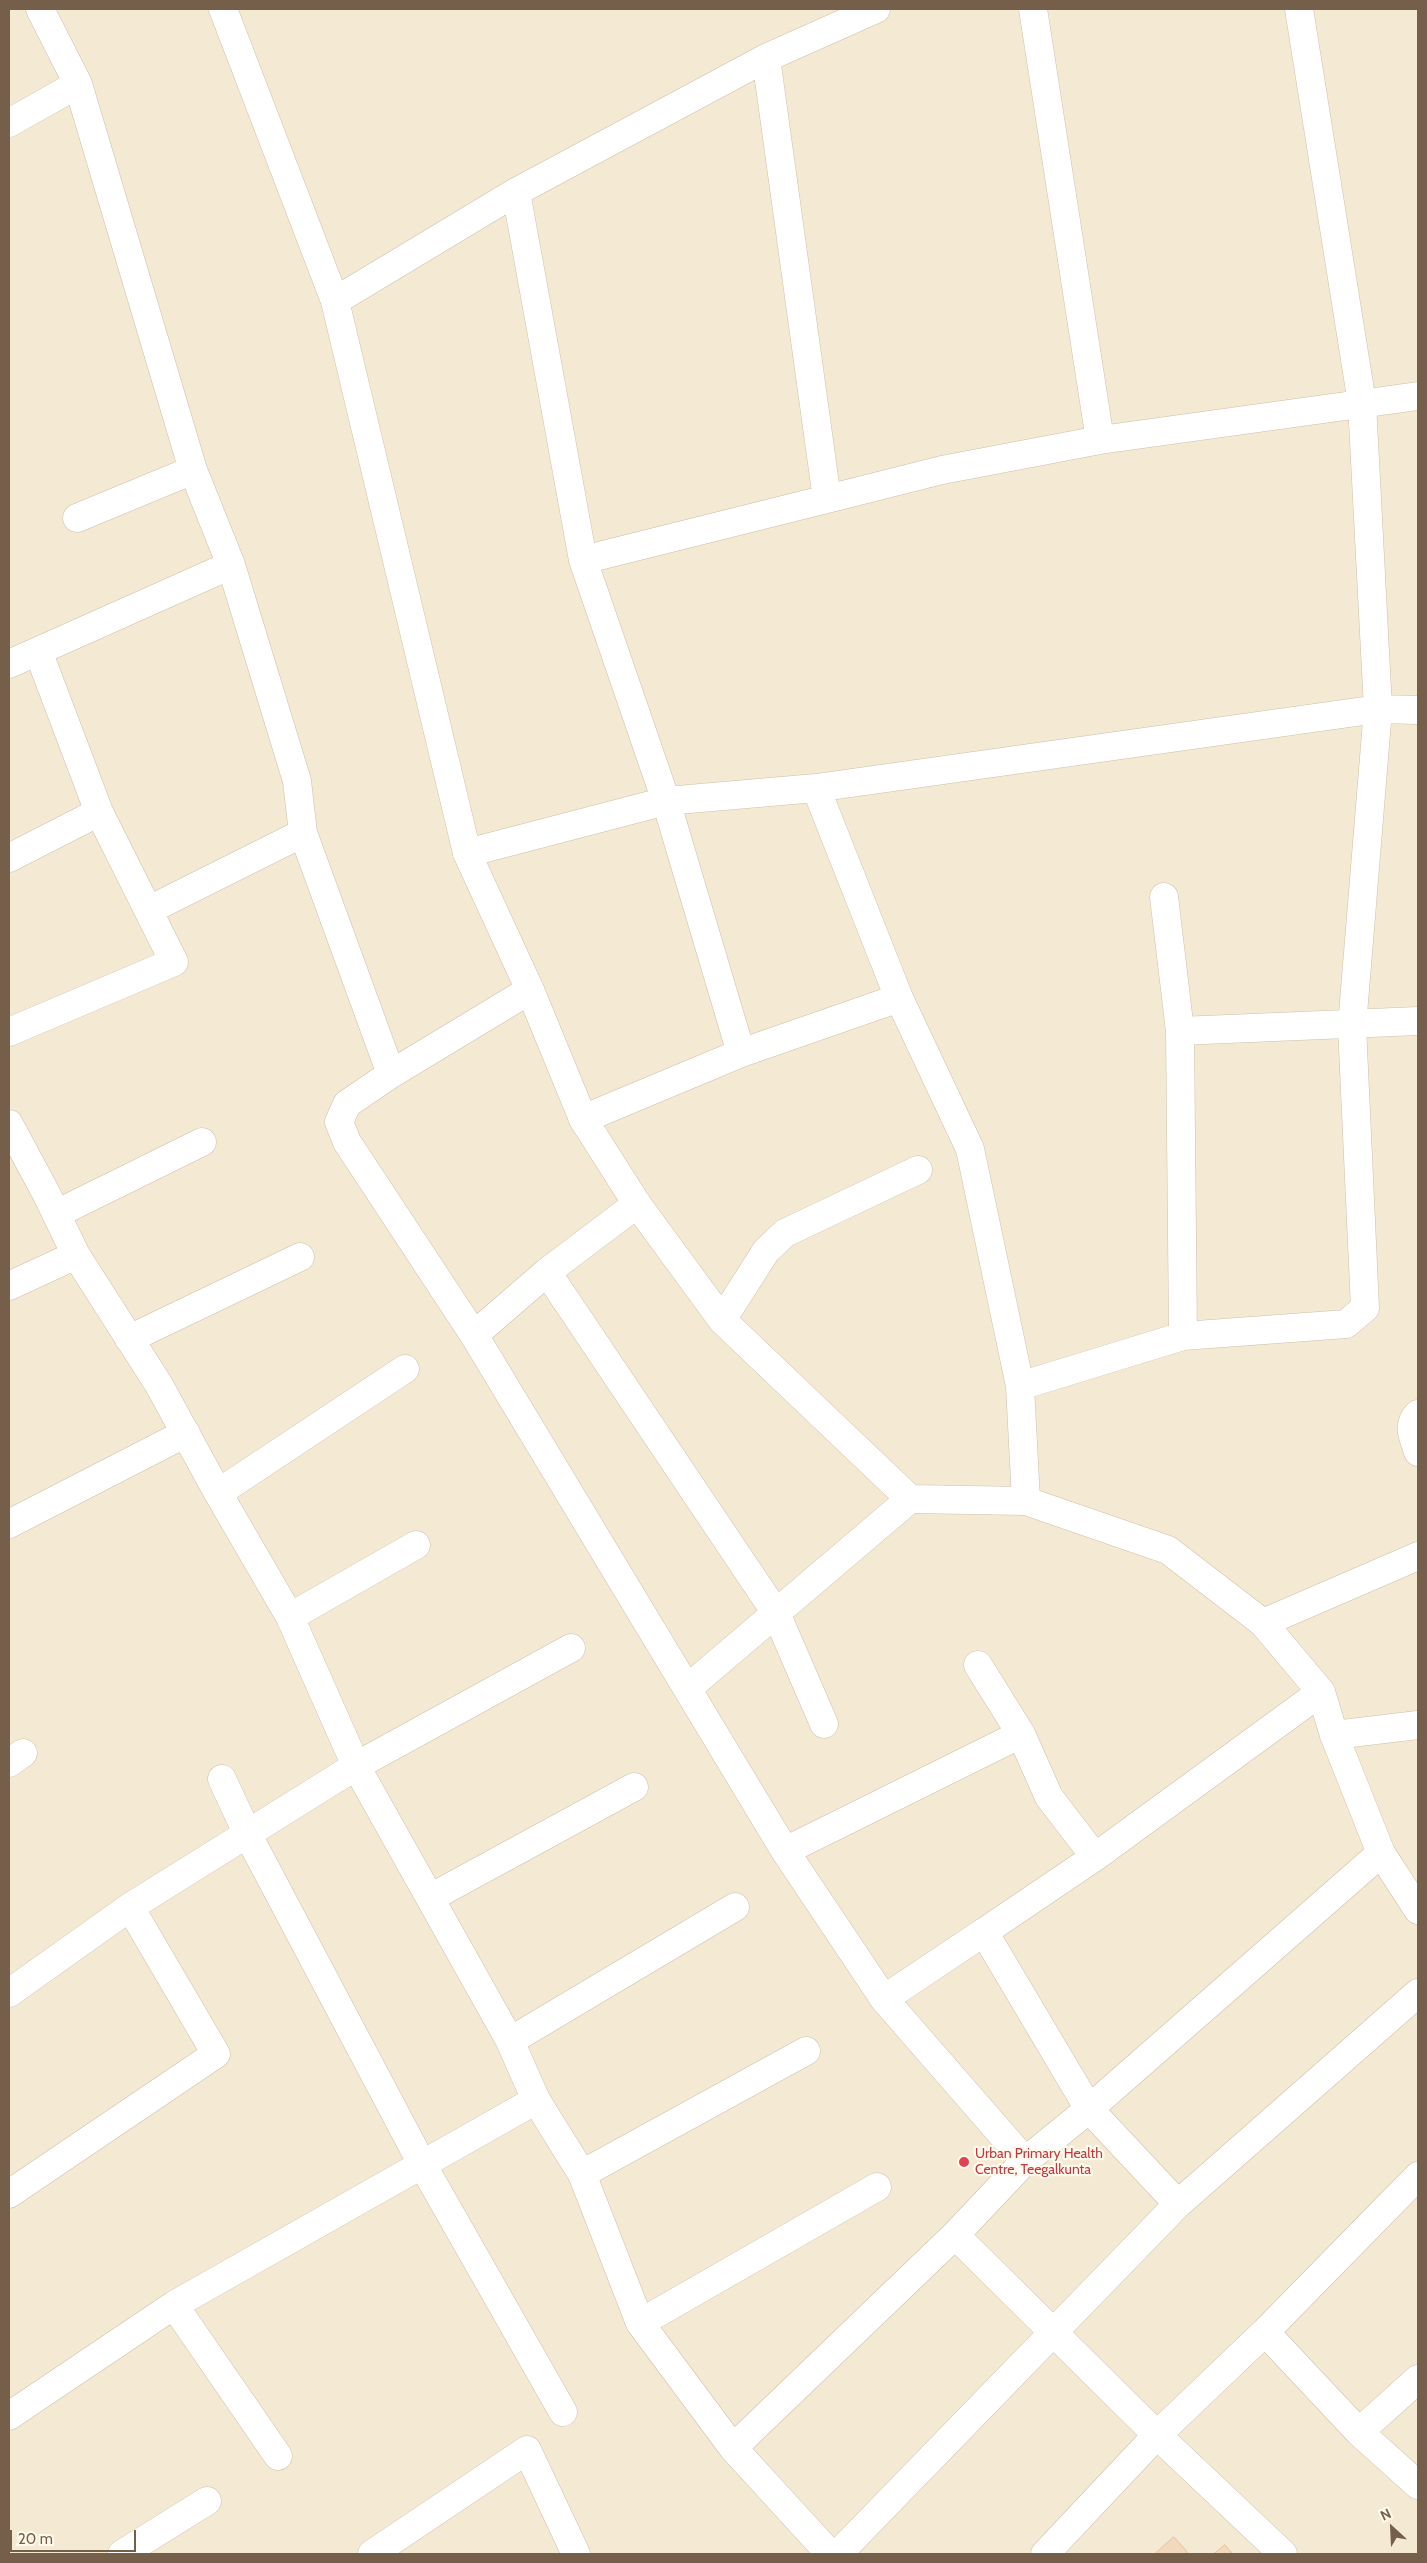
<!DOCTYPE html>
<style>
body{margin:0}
#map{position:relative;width:1427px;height:2563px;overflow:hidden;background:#fcf6e5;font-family:Cabin,sans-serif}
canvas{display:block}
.frame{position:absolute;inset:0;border:10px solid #765f4a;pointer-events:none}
.north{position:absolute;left:1367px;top:2503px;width:50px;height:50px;-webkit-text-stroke:4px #fffaec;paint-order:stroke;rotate:335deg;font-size:14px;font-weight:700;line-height:20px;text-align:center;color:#765f4a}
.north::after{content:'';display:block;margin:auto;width:18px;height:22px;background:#765f4a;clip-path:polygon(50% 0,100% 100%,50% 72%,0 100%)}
.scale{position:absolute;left:10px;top:2530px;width:126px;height:22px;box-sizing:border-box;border:2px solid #765f4a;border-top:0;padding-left:6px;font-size:15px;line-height:18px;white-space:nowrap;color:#765f4a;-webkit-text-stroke:4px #fffaec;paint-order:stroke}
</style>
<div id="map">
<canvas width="1427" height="2563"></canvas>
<div class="frame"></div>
<div class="north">N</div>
<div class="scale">20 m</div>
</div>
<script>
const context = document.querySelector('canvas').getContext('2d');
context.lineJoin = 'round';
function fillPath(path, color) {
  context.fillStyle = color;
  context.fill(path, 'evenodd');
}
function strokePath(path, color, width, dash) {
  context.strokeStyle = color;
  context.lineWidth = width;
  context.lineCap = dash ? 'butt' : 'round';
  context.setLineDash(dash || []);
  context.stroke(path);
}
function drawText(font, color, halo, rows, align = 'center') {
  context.font = font + ' Cabin,sans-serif';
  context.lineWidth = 4.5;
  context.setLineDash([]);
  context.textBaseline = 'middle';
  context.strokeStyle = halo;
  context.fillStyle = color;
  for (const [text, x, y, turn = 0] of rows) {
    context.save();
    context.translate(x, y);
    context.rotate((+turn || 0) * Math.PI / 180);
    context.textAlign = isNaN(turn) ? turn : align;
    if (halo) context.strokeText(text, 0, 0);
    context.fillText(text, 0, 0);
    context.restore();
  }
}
fillPath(new Path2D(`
 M9,9H1418V2554H9Z`), '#f4e9d3');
const building = new Path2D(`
 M1174,2537L1189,2554H1155Z
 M1225,2545L1233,2554H1214Z`);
fillPath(building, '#f2d8bc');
strokePath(building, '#e5c19d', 1);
const street = new Path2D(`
 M40,9L78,84L193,470L231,565L297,781L303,833L391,1074L347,1104L339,1122L347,1142L474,1335L785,1851L884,1999L1025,2161
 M1033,9L1100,440
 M9,123L78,84
 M516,192L583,560L827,499L766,58
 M335,301L516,192L766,58L876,9
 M827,499L942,470L1100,440L1418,396
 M77,518L193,470
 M583,560L666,801L741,1053
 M9,664L231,565
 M816,788L899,998L970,1149L1020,1386L1183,1336L1346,1324L1365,1308L1352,1026L1378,709L1362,403L1299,9
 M467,853L666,801L816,788L1378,709L1418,710
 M9,858L99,812
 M1164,897L1180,1031L1183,1336
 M149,910L303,833
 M1180,1031L1418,1021
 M9,1032L174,962L99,812L38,651
 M391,1074L530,990
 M583,1119L741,1053L899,998
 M9,1124L47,1195L76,1255L159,1385L218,1493L290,1617L356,1766L510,2041L536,2100L582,2174L640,2323L733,2448L830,2554
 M56,1214L202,1142
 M547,1272L776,1613L824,1724
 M9,1286L76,1255
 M722,1320L766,1251L785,1233L918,1170
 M474,1335L547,1272L637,1204
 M129,1339L300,1257
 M1020,1386L1026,1501
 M1418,1414C1406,1426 1414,1438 1418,1452
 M218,1493L405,1369
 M9,1524L186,1433
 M290,1617L416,1545
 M1263,1623L1418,1556
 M978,1665L1021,1734L1049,1797L1095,1857
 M688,1688L910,1499
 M1334,1735L1418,1725
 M9,1763L23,1753
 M222,1779L248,1835L422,2164L563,2412
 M785,1851L1021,1734
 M430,1898L634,1787
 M9,1993L130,1907L356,1766L571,1648
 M884,1999L984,1932
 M510,2041L735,1907
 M582,2174L806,2051
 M9,2194L216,2054L130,1907
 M1178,2204L1089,2109L984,1932L1095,1857L1321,1692
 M955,2235L1157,2435L1283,2554
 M174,2305L278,2456
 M640,2323L877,2187
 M1265,2332L1359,2432L1418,2485
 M9,2416L174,2305L536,2100
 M1359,2432L1418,2379
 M733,2448L955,2235L1025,2161L1089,2109L1381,1853
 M122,2554L207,2501
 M372,2554L527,2450L576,2554
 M838,2554L1178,2204L1418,1993
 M1045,2554L1157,2435L1265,2332L1418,2176`);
const secondary = new Path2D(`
 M223,9L335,301L467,853L530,990L583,1119L637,1204L722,1320L910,1499L1026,1501L1168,1550L1263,1623L1321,1692L1334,1735L1381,1853L1418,1910`);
strokePath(street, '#cebfab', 29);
strokePath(secondary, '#d1c0a8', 29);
strokePath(street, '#fff', 28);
strokePath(secondary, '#fff', 28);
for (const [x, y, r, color] of [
 [964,2162,6,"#e0444e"]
]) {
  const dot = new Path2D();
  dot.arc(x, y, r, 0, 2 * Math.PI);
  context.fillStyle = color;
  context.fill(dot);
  strokePath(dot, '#fffaec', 2);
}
drawText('14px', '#be3a42', '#fffaec', [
 ["Urban Primary Health",975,2154],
 ["Centre, Teegalkunta",975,2170]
], 'left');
</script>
